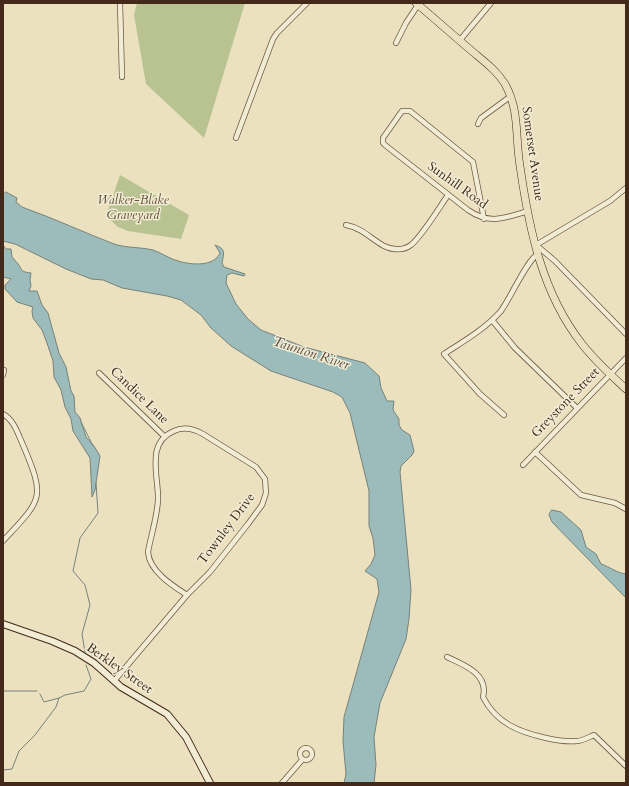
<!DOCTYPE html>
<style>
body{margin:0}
#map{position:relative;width:629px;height:786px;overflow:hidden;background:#ebe1bf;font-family:Cardo,serif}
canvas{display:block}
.frame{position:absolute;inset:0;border:4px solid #42291a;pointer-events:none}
</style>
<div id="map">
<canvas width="629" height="786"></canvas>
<div class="frame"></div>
</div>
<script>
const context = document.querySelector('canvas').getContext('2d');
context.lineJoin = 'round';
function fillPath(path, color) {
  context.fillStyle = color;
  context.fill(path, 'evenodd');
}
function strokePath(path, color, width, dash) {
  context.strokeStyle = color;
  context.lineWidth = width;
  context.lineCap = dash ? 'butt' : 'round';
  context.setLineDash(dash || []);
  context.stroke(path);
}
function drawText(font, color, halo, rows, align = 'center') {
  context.font = font + ' Cardo,serif';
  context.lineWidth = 3;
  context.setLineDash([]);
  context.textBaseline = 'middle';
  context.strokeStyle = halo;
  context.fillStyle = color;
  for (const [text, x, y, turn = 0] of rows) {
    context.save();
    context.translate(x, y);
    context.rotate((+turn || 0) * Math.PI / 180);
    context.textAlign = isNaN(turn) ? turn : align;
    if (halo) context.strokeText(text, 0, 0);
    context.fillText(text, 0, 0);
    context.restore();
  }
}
fillPath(new Path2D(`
 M137,3H245L204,138L146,84L134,15Z
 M120,175L189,215L181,239L128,231L118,227L106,216Z`), '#b9c291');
const water = new Path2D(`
 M6,192L17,198L16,202L22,207C53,218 83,232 114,244C126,248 140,247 153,250C162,253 170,259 178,261C191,265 214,267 220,253L215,245C226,249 224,253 222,263L224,267L245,274L244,276L232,273L227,275L226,283L236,304L248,319L261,330L304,347L365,363L379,376L381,388L387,401H394L393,410L399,419V425L402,430L410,435L414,451L412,455L401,466L400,472L411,590L409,619L406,639L380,703L374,737L376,765L374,783H344L346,774L343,741L344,717L379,592L377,579L365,571L371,564L375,555L373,538L369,526V491L350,413L342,397L333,392L271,371L231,346L211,328L201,315L181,300L167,296L122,288L103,280L91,279L66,269L15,244L3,241V195Z
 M3,245L6,249H11L12,257C14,260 17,262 19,265C22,272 24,272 31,273L30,280L31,286L29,291H37L42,305L48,313L59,353L66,367L71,391L74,396L75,412L80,418L86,437L94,446L100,456L95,490L92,497L90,458L73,431L71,419L65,407L61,390L54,377L53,361L47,343L42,330L33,318L32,311L33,307L17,302L5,289V285L11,279L3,277Z
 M552,510L561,512L581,530L586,547L596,554L601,564C610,567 617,573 626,574V598L552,522L549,515Z`);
fillPath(water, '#9bbcba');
strokePath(water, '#77817a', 1);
strokePath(new Path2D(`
 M81,422L93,446
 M85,652L82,634L90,605L85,585L73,571L80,538L98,513L96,483
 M3,691H37
 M40,694L44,702L59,698
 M3,770L12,769L19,751L35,735L56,707L59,698L65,695L84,691L91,679L86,665`), '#77817a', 1);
const minor = new Path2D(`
 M120,3L122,77
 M460,40L491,3
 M396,43L406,23L418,5
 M478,124L481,118L511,96
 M236,138L273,39L277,33L307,3
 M626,188L610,201L536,245L555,261L626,334
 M484,219L473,162L410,111H402L383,138V143L385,145L468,210C490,225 504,218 528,211
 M346,225C362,228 370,238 384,246C392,250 403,251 411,245C422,236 439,208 448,195
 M492,320L515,348L577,408
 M99,373L164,436
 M3,375L4,370
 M3,414C14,420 18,434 23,445C46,499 42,499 3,541
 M504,415L480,394L444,354C464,341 485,329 501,311C511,297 527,260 538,254
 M535,452L581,495L615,503L626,509
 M523,465L626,358
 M447,657C464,665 489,674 483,697C496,723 519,732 546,738C555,740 567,742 577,741C582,741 589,737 594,735L626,766
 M114,681L187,595C173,586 149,571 148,552C151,535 157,518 158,500C159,477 145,443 174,431C184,426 194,429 203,434L256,467L265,479L266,493L262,505L248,524L210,572L187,595
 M300 754a6 6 0 1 1 12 0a6 6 0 1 1-12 0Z
 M282,783L302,760`);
const secondary = new Path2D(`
 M3,624L52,641L75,651L94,663L121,687L167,714L186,737L210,783`);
const primary = new Path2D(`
 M416,3C435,19 454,36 473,52C485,62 497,71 505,84C520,111 515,137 520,166C529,229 542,293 582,344C595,361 611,375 626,389`);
strokePath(minor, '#6c5743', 6);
strokePath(secondary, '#42291a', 8);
strokePath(primary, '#42291a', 8);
strokePath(minor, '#f2ecd5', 4.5);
strokePath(secondary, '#f2ecd5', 6);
strokePath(primary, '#ebe1bf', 7);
drawText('13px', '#42291a', '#f2ecd5', [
 ["Somerset Avenue",532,154,82],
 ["Sunhill Road",457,186,36],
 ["Candice Lane",139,396,44],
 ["Greystone Street",566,403,-46],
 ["Townley Drive",227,529,-53],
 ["Berkley Street",119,669,35]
]);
drawText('italic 13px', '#604f38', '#f2ecd5', [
 ["Walker-Blake",133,201],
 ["Graveyard",133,216]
]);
drawText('italic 14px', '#584e42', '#f2ecd5', [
 ["Taunton River",311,354,18]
]);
</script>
